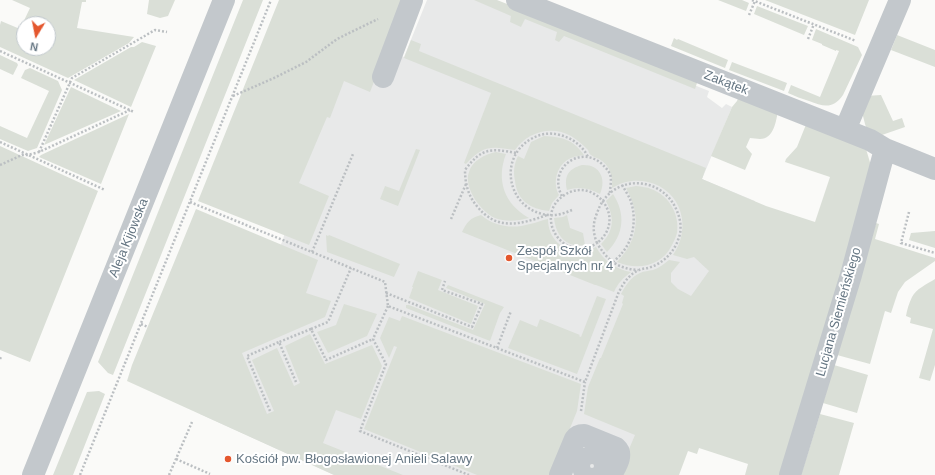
<!DOCTYPE html>
<meta charset="utf-8">
<style>
body{margin:0}
#map{position:relative;width:935px;height:475px;overflow:hidden;background:#fafaf8;font-family:Arial,sans-serif}
canvas{display:block}
.north{position:absolute;left:16px;top:16px;width:40px;height:40px;box-sizing:border-box;background:#fff;border:1px solid #c1c8cd;border-radius:50%;rotate:190deg;font-size:11px;font-weight:700;line-height:16px;text-align:center;color:#657683}
.north::after{content:'';display:block;margin:auto;width:14px;height:18px;background:#e4572e;clip-path:polygon(50% 0,100% 100%,50% 72%,0 100%)}
</style>
<div id="map">
<canvas width="935" height="475"></canvas>
<div class="north">N</div>
</div>
<script>
const context = document.querySelector('canvas').getContext('2d');
context.lineJoin = 'round';
function fillPath(path, color) {
  context.fillStyle = color;
  context.fill(path, 'evenodd');
}
function strokePath(path, color, width, dash) {
  context.strokeStyle = color;
  context.lineWidth = width;
  context.lineCap = dash ? 'butt' : 'round';
  context.setLineDash(dash || []);
  context.stroke(path);
}
function drawText(font, color, halo, rows, align = 'center') {
  context.font = font + ' Arial,sans-serif';
  context.lineWidth = 4;
  context.setLineDash([]);
  context.textBaseline = 'middle';
  context.strokeStyle = halo;
  context.fillStyle = color;
  for (const [text, x, y, turn = 0] of rows) {
    context.save();
    context.translate(x, y);
    context.rotate((+turn || 0) * Math.PI / 180);
    context.textAlign = isNaN(turn) ? turn : align;
    if (halo) context.strokeText(text, 0, 0);
    context.fillText(text, 0, 0);
    context.restore();
  }
}
fillPath(new Path2D(`
 M427,0H482L709,91L707,97L722,108L726,104L732,107L702,179L755,201L719,326L659,475H334L200,414L241,311L264,281L283,240L286,227L277,223L352,36L404,57Z`), '#e8e9e9');
fillPath(new Path2D(`
 M12,0H86V2H82L77,28L134,37L129,43L68,78L0,47V25L1,21L20,29L30,8ZM24,24H48V48H24Z
 M149,0H175L168,16L160,18L147,14Z
 M243,0H263L113,375L108,373L98,362Z
 M279,0H406L370,92L344,81L330,118L327,117L299,183L329,196L309,245L198,201Z
 M474,0H497L698,80L695,89L564,36L559,42L555,40L557,32L525,19L521,27L510,22L511,16Z
 M718,0H742L749,3L746,11Z
 M765,0H869L855,35Z
 M757,6L808,26L804,35L754,14Z
 M816,29L858,47L862,55L843,95C833,109 824,107 809,101C802,99 795,96 788,93L791,85L820,97L839,51L836,50V51L822,45V44L812,40Z
 M897,35L935,50V67L891,50Z
 M674,38L677,40L678,39L728,60L725,68L671,46Z
 M411,40L421,44L419,51L706,168L702,179L766,206L815,222L830,177L785,162L786,159L797,147L807,122L866,149L872,169L781,475H745L748,464L699,448L697,454L688,451L679,475H618L635,435L584,414L588,387L600,358H601L623,304L622,303L624,296L621,294C625,286 631,277 640,273C644,271 649,271 653,270C659,268 664,264 669,260L680,262L671,273V282L678,289L691,296L709,271L694,257L687,259L673,255C692,228 682,190 648,182C636,179 623,181 612,188C613,176 610,165 599,159C597,158 593,157 591,155C589,154 589,152 588,150C583,145 578,140 571,136C552,125 527,132 515,150C491,146 483,145 466,164L464,163L491,93L404,58Z
 M142,42L156,46L131,107L74,80L131,47H134Z
 M0,55L17,63L18,65L13,75L0,69Z
 M732,62L787,83L784,91L729,70Z
 M30,68L58,81L62,90L37,148L28,151L0,139V126L27,138L49,91L21,78L25,70Z
 M71,87L121,111L44,145Z
 M881,95L893,121L902,118L905,127L879,136L866,127L865,124L862,112L866,96Z
 M739,96L778,111C776,121 774,139 760,139C757,139 753,138 750,138L746,147L752,154L745,170L711,156L732,107L737,101Z
 M129,114L101,184L39,157L41,155Z
 M544,136C562,137 573,139 584,155C580,156 575,156 571,158C557,164 552,182 559,195L552,203L549,211C530,209 517,200 515,181C513,172 514,164 518,156L524,159L531,142Z
 M0,146L98,191L30,362L0,350Z
 M416,149L420,150L398,206L380,199L385,186L399,191Z
 M496,152L506,154C496,180 504,204 529,218C518,221 505,222 495,218C481,212 463,187 469,172C472,161 485,154 496,152Z
 M582,165C599,164 607,178 600,194C589,188 579,186 567,190C564,176 568,169 582,165Z
 M636,186C642,187 647,187 651,189C669,195 680,215 677,233C676,237 674,241 672,245C662,266 638,271 617,262C639,239 641,215 626,188Z
 M613,194C626,214 624,235 607,252L601,244C615,230 614,217 606,201Z
 M196,209L318,260L306,293L331,301L325,317L242,353L267,414L274,411L252,360L277,348L294,386L300,383L285,346L310,334L325,364L372,345L382,366L361,419L336,410L323,443L403,475H334L127,381L132,365Z
 M481,215C495,227 513,229 530,224C536,223 542,220 548,219C548,245 574,259 596,247C604,261 615,269 631,272C623,278 618,283 614,292L596,285H595L462,232C467,222 470,218 481,215Z
 M567,215L570,228L583,233L585,245C566,248 556,236 554,218L563,217Z
 M876,223L879,224L875,239L935,258V261L905,282L898,292L891,313L885,311L870,364L837,355Z
 M935,231V248L909,240L911,233Z
 M326,235L328,236L329,235L400,264L394,277L327,252Z
 M418,271L442,280L438,290L478,306L471,324L409,298L413,287H412Z
 M935,279V365L930,381L919,378L933,329L910,323L911,318L906,316C907,310 909,303 912,297C916,289 927,284 935,279Z
 M448,285L504,307L500,313L490,341L406,308V305H409L473,330L485,304L446,288Z
 M597,296L606,299L577,374L508,348L520,320L537,327L540,319L580,335L579,336L581,337Z
 M344,304L377,314L367,336L328,353L317,332L336,325Z
 M402,316L581,384L577,411L551,475H477L364,429L397,347L394,346L389,358L380,338L389,317L400,321Z
 M834,365L868,375L857,413L823,403Z
 M99,391L105,394L73,475H53L87,392Z
 M820,414L854,423L839,475H801Z`), '#dadfd7');
strokePath(new Path2D(`
 M752,0L856,41
 M749,15L755,1
 M808,39L814,24
 M0,51L134,112
 M233,96L274,78L306,62L337,39L378,19
 M0,142L105,190
 M39,152L72,78L155,30L167,32
 M516,153C491,148 481,148 465,170C465,183 468,195 476,205C496,231 519,225 547,215
 M0,165L22,155H28L39,152L130,110
 M562,196C547,169 580,144 602,164C605,167 608,170 610,174C612,180 610,187 610,193
 M190,202L385,282L388,306L585,382L618,294C622,285 629,274 639,270C643,268 647,269 651,267C663,263 674,252 678,240C682,231 681,220 677,211C663,176 615,173 599,208C597,213 594,220 594,225C593,231 595,238 597,243C629,218 593,174 563,196C533,217 564,265 597,243C607,260 618,269 638,270
 M572,210C565,213 557,216 549,215C509,212 496,159 531,139C540,134 549,132 560,135C572,138 583,146 588,157
 M909,212L901,243L935,253
 M451,219L466,184
 M312,252L353,154
 M613,262C616,259 620,256 622,253C634,239 637,217 630,199C628,195 625,190 622,185
 M386,293L472,327L482,304L442,290L445,281
 M388,306L373,339L386,364L360,431L469,475
 M141,324L148,327
 M311,329L328,322L351,268
 M497,348L511,311
 M0,359L1,357
 M296,382L279,342L311,329L326,360L373,339
 M270,411L247,356L279,342
 M581,411L585,382
 M176,459L210,474
 M80,475L271,0
 M169,475L192,422`), '#bbbfc2', 2.5, [2, 2]);
strokePath(new Path2D(`
 M517,0L870,140L885,149L935,169
 M383,77L412,0
 M845,130L900,0
 M583 466a9 9 0 1 1 18 0a9 9 0 1 1-18 0Z
 M33,475L224,0
 M560,475L575,439C577,436 580,435 584,435L616,448C624,455 615,467 611,475
 M790,475L851,275L885,149`), '#c3c8cc', 22);
for (const [x, y, r, color] of [
 [509,258,4,"#e4572e"],
 [228,459,4,"#e4572e"]
]) {
  const dot = new Path2D();
  dot.arc(x, y, r, 0, 2 * Math.PI);
  context.fillStyle = color;
  context.fill(dot);
  strokePath(dot, '#fff', 1.5);
}
drawText('13px', '#657683', '#fff', [
 ["Zakątek",726,83,21],
 ["Aleja Kijowska",129,238,-68],
 ["Lucjana Siemieńskiego",839,312,-74]
]);
drawText('13px', '#657683', '#fff', [
 ["Zespół Szkół",517,251],
 ["Specjalnych nr 4",517,266],
 ["Kościół pw. Błogosławionej Anieli Salawy",236,459]
], 'left');
</script>
